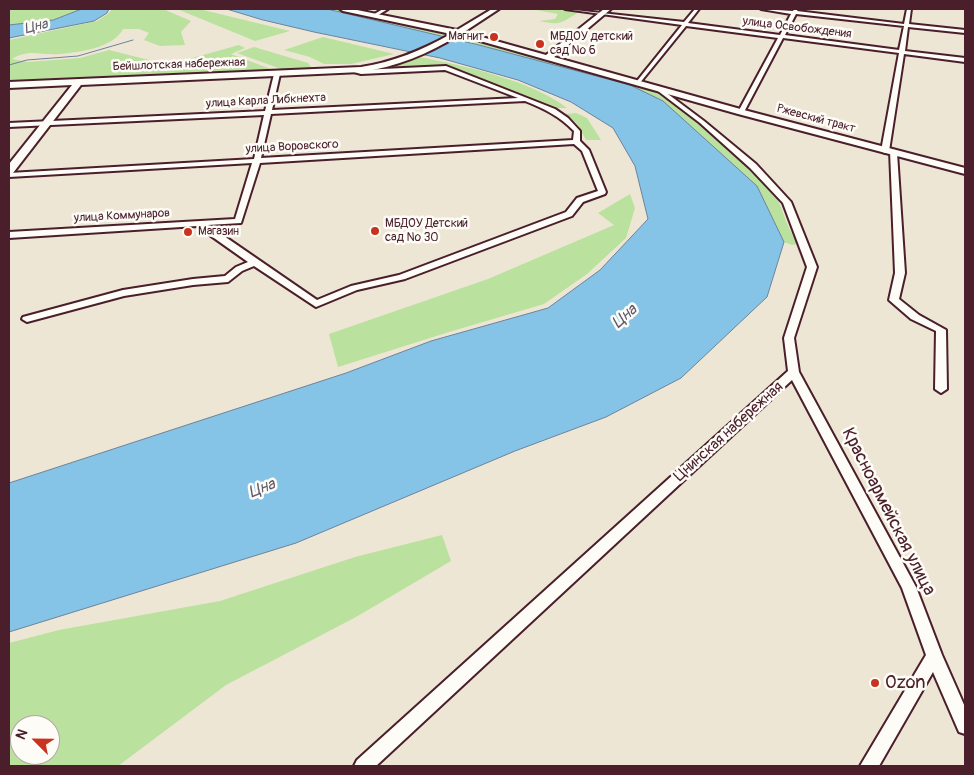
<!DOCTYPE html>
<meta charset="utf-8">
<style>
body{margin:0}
#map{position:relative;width:974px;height:775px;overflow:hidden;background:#eee6d4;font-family:Pangolin,sans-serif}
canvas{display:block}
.frame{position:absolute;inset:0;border:10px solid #4a1f2b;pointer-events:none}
.north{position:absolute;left:10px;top:715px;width:50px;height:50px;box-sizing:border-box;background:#fdfcf7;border:1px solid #b5a4a5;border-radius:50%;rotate:293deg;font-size:14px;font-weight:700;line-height:20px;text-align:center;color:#4a1f2b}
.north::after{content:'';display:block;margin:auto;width:18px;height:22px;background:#c8321e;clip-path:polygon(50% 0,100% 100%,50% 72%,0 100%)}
</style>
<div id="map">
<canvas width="974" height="775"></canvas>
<div class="frame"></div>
<div class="north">N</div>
</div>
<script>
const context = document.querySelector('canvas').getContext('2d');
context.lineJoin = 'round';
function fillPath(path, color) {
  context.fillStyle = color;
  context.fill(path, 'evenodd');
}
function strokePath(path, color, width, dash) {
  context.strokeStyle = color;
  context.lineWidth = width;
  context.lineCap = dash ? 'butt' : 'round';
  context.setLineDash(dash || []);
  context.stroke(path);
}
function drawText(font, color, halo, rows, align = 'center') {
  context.font = font + ' Pangolin,sans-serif';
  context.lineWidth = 5;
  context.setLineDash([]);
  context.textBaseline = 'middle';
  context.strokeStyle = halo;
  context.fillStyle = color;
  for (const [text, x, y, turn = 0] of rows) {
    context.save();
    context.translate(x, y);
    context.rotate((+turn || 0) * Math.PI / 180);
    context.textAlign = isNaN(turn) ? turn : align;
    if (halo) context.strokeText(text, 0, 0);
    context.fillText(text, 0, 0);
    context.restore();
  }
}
fillPath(new Path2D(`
 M9,9H82L53,20L9,25Z
 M112,9H163L191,21L181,32L185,45L160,46L144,40L149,33L139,29H123C113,48 80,52 60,54C41,56 30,48 12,59L28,62L80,58L109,50L153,61L185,60L239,45L245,48L231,54L276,71L9,81V40L97,21L109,13Z
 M177,9H199L290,31L255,41Z
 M327,9H337L440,31L447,35L443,36Z
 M538,9L581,11C561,22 564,26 539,21L555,19L558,14L536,10Z
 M460,36L492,43L638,84C671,98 697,122 724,146C742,161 763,177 776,197C782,207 784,217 789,228C791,233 795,238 798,244L792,245L784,242L757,186L630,85L456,39Z
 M323,37L394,54L351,64H324L310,57L284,50Z
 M254,47L308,63L312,68L284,70L237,53Z
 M419,57C462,65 533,81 567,108H552L459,70L443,66L375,69Z
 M576,113L587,118L601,140H586L578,125L566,114Z
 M630,194L635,208L626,238L587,274L544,304L449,332L338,367L329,334L488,279L614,225L598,213Z
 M442,535L451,561L356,617L226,685L118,766H9V643L59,630L220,601L355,557ZM20,725H50V755H20Z`), '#bae19d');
const water = new Path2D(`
 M82,9H109L107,13L94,21L9,38V25L53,20Z
 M227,9H327L479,45L630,85L663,101L757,186L784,242L767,297L681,378L606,417L515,451L296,543L9,632V483L346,373L431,341L548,308L600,270L648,219L635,166L613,128L571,102L518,80L440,58L314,32L263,20Z`);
fillPath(water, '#85c4e6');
strokePath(water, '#6d829b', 1);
strokePath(new Path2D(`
 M9,65L27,60L78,56L133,40`), '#6d829b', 1);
const street = new Path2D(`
 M383,9H388L375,17L371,16Z
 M565,9L684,22L695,9H699L688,23L780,35L791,14L761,9L793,11L794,9H798L797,11L904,24L907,9H911L909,24L965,30V33L908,27L905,51L965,58V62L904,54L889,151L885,153L881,151L899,53L783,38L744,112L741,114L738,112L778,38L686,26L639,84L637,83V81L682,25ZM796,14L904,26L899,50L785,35Z
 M446,66L555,109L568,118L580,131V141L589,150L606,192L605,194L583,202L572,216L405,279L357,290L316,307L254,266L242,271L228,282L193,285L124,296L27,322L22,319L23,317L123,290L193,279L225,276L236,267L248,262L197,226L9,238V232L235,219L252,163L9,177V173L254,159L264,115L9,127V123L265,111L274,74L277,72L280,74L272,110L518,98L445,70L361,74L347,70L350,68L361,70ZM525,101C545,109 559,116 574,131L573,140L261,158L271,114ZM574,144L582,151L598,191L577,198L566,212L399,275L351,286L317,300L208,225L241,223L260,163Z
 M660,88L704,121L756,164L791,202L817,267L794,338L799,372L916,587L942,655L965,707V734L959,732L933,672L879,766H860L926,655L902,588L792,380L376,766H354L357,760L788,371L784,338L807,267L783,203L750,168L700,123L658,91V89Z
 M890,151L897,153L905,273L899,299L919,315L946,330L947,389L941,393L935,389L936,331L911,319L889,300L895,273Z`);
const secondary = new Path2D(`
 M340,9H352L457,30L492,9H499L464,32L546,55L604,9H611L554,57L744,110L965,168V174L738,114L459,35C428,54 397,67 361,72L81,85L13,173L9,174V164L72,85L9,88V82L361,67C394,62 422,50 451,34L343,11Z`);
strokePath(street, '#4a1f2b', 4);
strokePath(secondary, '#4a1f2b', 4);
fillPath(street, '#fdfcf7');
fillPath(secondary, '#fdfcf7');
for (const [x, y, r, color] of [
 [494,37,5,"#c8321e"],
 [540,44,5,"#c8321e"],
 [375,231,5,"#c8321e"],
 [188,232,5,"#c8321e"],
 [875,683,5,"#c8321e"]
]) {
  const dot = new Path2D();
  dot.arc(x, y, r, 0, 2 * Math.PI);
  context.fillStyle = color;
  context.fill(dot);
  strokePath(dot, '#fdfcf7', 2);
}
drawText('12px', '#4a1f2b', '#fdfcf7', [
 ["улица Освобождения",797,28,7],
 ["Бейшлотская набережная",179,65,-2],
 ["улица Карла Либкнехта",266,101,-3],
 ["Ржевский тракт",816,119,15],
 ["улица Воровского",292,147,-3],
 ["улица Коммунаров",122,216,-3]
]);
drawText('12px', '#4a1f2b', '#fdfcf7', [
 ["Магнит",484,37,"right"],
 ["МБДОУ детский",550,37],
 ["сад № 6",550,51],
 ["МБДОУ Детский",385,224],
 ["сад № 30",385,238],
 ["Магазин",198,232]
], 'left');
drawText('italic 14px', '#5f596c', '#fdfcf7', [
 ["Цна",36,27,-14]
]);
drawText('15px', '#4a1f2b', '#fdfcf7', [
 ["Цнинская набережная",729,432,-42]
]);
drawText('italic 16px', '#5f596c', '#fdfcf7', [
 ["Цна",625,317,-41],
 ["Цна",262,489,-21]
]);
drawText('18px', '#4a1f2b', '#fdfcf7', [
 ["Красноармейская улица",888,512,63]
]);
drawText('18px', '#4a1f2b', '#fdfcf7', [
 ["Ozon",885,683]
], 'left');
</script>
